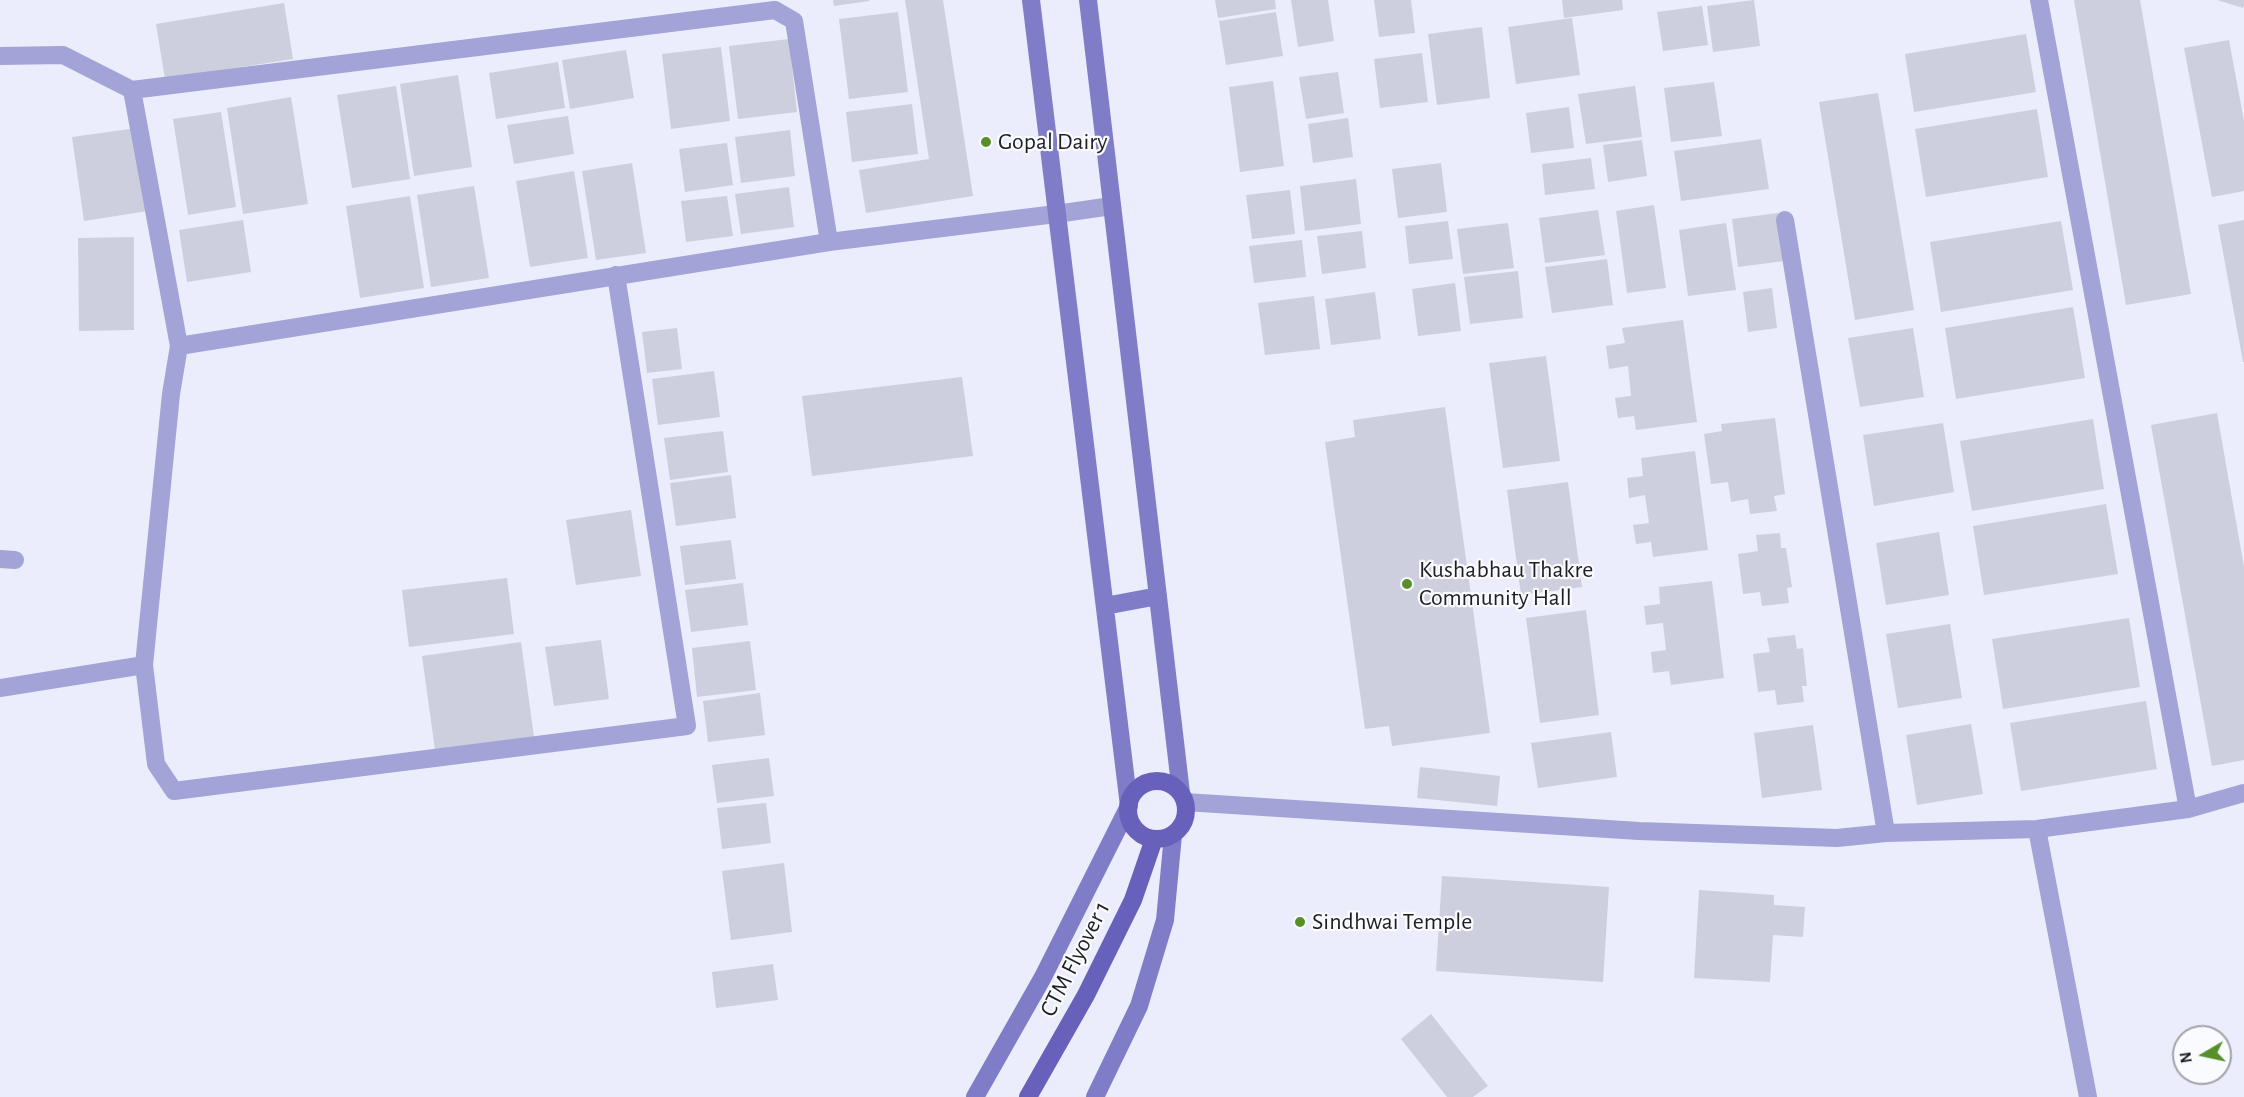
<!DOCTYPE html>
<style>
body{margin:0}
#map{position:relative;width:2244px;height:1097px;overflow:hidden;background:#ebecfc;font-family:"Alegreya Sans",sans-serif}
canvas{display:block}
.north{position:absolute;left:2172px;top:1025px;width:60px;height:60px;box-sizing:border-box;background:#fafbfe;border:2px solid #a2a3a7;border-radius:50%;rotate:261deg;font-size:16px;font-weight:700;line-height:24px;text-align:center;color:#1e1e24}
.north::after{content:'';display:block;margin:auto;width:21px;height:27px;background:#588f2a;clip-path:polygon(50% 0,100% 100%,50% 72%,0 100%)}
</style>
<div id="map">
<canvas width="2244" height="1097"></canvas>
<div class="north">N</div>
</div>
<script>
const context = document.querySelector('canvas').getContext('2d');
context.lineJoin = 'round';
function fillPath(path, color) {
  context.fillStyle = color;
  context.fill(path, 'evenodd');
}
function strokePath(path, color, width, dash) {
  context.strokeStyle = color;
  context.lineWidth = width;
  context.lineCap = dash ? 'butt' : 'round';
  context.setLineDash(dash || []);
  context.stroke(path);
}
function drawText(font, color, halo, rows, align = 'center') {
  context.font = font + ' "Alegreya Sans",sans-serif';
  context.lineWidth = 4.5;
  context.setLineDash([]);
  context.textBaseline = 'middle';
  context.strokeStyle = halo;
  context.fillStyle = color;
  for (const [text, x, y, turn = 0] of rows) {
    context.save();
    context.translate(x, y);
    context.rotate((+turn || 0) * Math.PI / 180);
    context.textAlign = isNaN(turn) ? turn : align;
    if (halo) context.strokeText(text, 0, 0);
    context.fillText(text, 0, 0);
    context.restore();
  }
}
fillPath(new Path2D(`
 M833,0H869V1L834,6Z
 M905,0H943L973,196L866,213L859,170L929,159Z
 M1215,0H1275L1276,9L1218,18Z
 M1291,0H1328L1334,41L1298,47Z
 M1374,0H1411L1415,33L1379,37Z
 M1562,0H1622L1623,10L1564,18Z
 M1754,0L1760,46L1713,52L1707,6Z
 M2074,0H2140L2191,294L2126,305Z
 M2217,0H2244V5L2243,8Z
 M284,3L293,59L165,79L156,24Z
 M1702,6L1708,45L1663,51L1657,12Z
 M898,12L908,92L849,99L839,19Z
 M1276,12L1283,56L1226,65L1219,21Z
 M1572,18L1580,75L1516,84L1508,27Z
 M1482,27L1490,98L1437,105L1428,34Z
 M2026,34L2036,92L1914,112L1905,54Z
 M789,39L797,112L738,119L729,46Z
 M2229,40L2244,121V191L2212,197L2184,48Z
 M721,47L730,121L671,129L662,54Z
 M626,50L634,98L570,109L562,60Z
 M1422,53L1428,102L1380,108L1374,59Z
 M558,62L565,108L496,119L489,73Z
 M1338,72L1344,113L1306,119L1299,77Z
 M458,75L472,167L414,176L400,84Z
 M1273,81L1284,166L1240,172L1229,87Z
 M1714,82L1722,136L1671,142L1664,88Z
 M396,86L410,179L352,188L337,95Z
 M1635,86L1642,137L1586,144L1578,94Z
 M1878,93L1914,310L1855,320L1819,102Z
 M291,97L308,204L243,214L227,108Z
 M912,104L918,154L852,162L846,112Z
 M1569,107L1574,148L1531,153L1526,113Z
 M2037,109L2048,177L1926,197L1915,129Z
 M221,112L236,207L188,215L173,119Z
 M568,116L574,154L514,164L507,125Z
 M1348,118L1353,157L1313,163L1308,124Z
 M137,128L148,211L84,221L72,137Z
 M790,130L795,176L741,183L735,137Z
 M1761,139L1769,189L1681,201L1674,151Z
 M1642,140L1647,176L1608,182L1603,145Z
 M727,143L733,185L685,192L679,149Z
 M1591,158L1595,189L1545,195L1542,164Z
 M632,163L646,253L596,260L582,171Z
 M1441,163L1447,212L1398,218L1392,169Z
 M574,171L588,258L530,267L516,181Z
 M1356,179L1361,224L1305,231L1300,186Z
 M474,186L489,278L431,287L417,195Z
 M789,187L794,227L741,234L735,194Z
 M1290,190L1295,234L1252,239L1246,195Z
 M410,196L424,288L360,298L346,206Z
 M727,196L733,236L686,242L681,201Z
 M1654,205L1666,288L1627,293L1616,211Z
 M1598,210L1605,255L1545,263L1539,218Z
 M1778,213L1784,261L1738,267L1732,219Z
 M243,220L251,272L187,282L179,230Z
 M2244,220V362H2243L2218,225Z
 M1448,221L1453,259L1409,264L1405,226Z
 M2061,221L2073,290L1941,312L1930,242Z
 M1508,223L1514,268L1463,274L1457,229Z
 M1726,223L1736,290L1688,296L1679,230Z
 M1362,231L1366,268L1322,274L1317,236Z
 M134,237V330L79,331L78,238Z
 M1302,240L1306,277L1254,283L1249,246Z
 M1607,259L1613,305L1552,313L1545,267Z
 M1518,271L1523,318L1470,324L1464,277Z
 M1455,283L1461,331L1418,336L1412,289Z
 M1772,288L1777,328L1748,332L1743,292Z
 M1375,292L1381,339L1331,345L1325,299Z
 M1314,296L1320,349L1265,355L1258,303Z
 M2073,307L2085,378L1956,399L1945,328Z
 M1683,320L1697,422L1636,430L1634,416L1618,418L1615,398L1631,396L1628,366L1609,369L1606,346L1625,343L1622,328Z
 M677,328L682,369L647,373L642,332Z
 M1913,328L1924,397L1860,407L1848,338Z
 M1546,356L1560,461L1503,468L1489,363Z
 M714,371L720,417L658,425L652,379Z
 M962,377L973,456L812,476L802,396Z
 M1445,407L1490,733L1392,746L1389,726L1365,729L1325,442L1355,437L1353,420Z
 M2217,413L2244,567V760L2212,766L2151,425Z
 M1775,418L1785,494L1774,496L1777,511L1750,514L1748,499L1731,502L1728,482L1711,484L1704,434L1722,431L1721,424Z
 M2093,419L2104,489L1972,511L1960,441Z
 M1943,423L1954,492L1874,506L1863,435Z
 M723,431L728,472L670,480L664,438Z
 M1695,451L1708,550L1653,557L1651,542L1636,544L1633,525L1649,523L1645,495L1629,498L1627,478L1643,476L1641,458Z
 M731,475L736,518L676,526L670,483Z
 M1568,482L1582,587L1521,595L1507,490Z
 M2106,504L2118,574L1984,595L1973,526Z
 M631,510L641,576L576,585L566,520Z
 M1939,532L1949,595L1886,605L1876,543Z
 M1780,533L1781,548H1786L1792,587L1787,588L1789,603L1762,606L1760,592L1743,594L1738,554L1758,551L1756,535Z
 M731,540L736,579L685,585L680,546Z
 M507,578L514,634L409,647L402,590Z
 M1712,581L1724,678L1671,685L1669,671L1653,673L1651,652L1666,650L1663,623L1646,625L1644,606L1660,604L1659,587Z
 M743,583L748,625L691,632L685,590Z
 M1586,610L1599,715L1540,723L1526,618Z
 M2129,618L2140,687L2003,709L1992,639Z
 M1950,624L1962,698L1898,708L1886,634Z
 M1795,635L1797,649L1803,648L1807,686H1802L1804,702L1777,705L1775,690L1758,692L1753,654L1770,652L1767,638Z
 M601,640L609,699L554,706L545,647Z
 M750,641L756,690L697,697L692,648Z
 M521,642L534,737L435,750L422,656Z
 M760,693L765,735L708,742L703,701Z
 M2146,701L2157,769L2021,791L2010,723Z
 M1971,724L1983,794L1917,805L1906,735Z
 M1813,725L1822,790L1762,798L1754,733Z
 M1611,732L1617,777L1538,788L1531,743Z
 M769,758L774,796L717,803L712,765Z
 M1420,767L1500,776L1497,806L1417,798Z
 M766,803L771,843L722,849L717,808Z
 M784,863L792,932L731,940L722,871Z
 M1442,876L1609,887L1603,982L1436,971Z
 M1699,890L1774,895V905L1805,907L1803,937L1773,935L1770,982L1694,978Z
 M773,964L778,1000L716,1008L712,972Z
 M1431,1014L1488,1086L1473,1097H1447L1401,1039Z`), '#cecfde');
strokePath(new Path2D(`
 M2039,0L2188,809
 M0,56L63,55L132,90L179,346L829,242L1056,214L1112,206
 M132,90L775,10L794,21L829,242
 M1785,220L1886,833
 M179,346L171,394L144,665L156,764L174,791L687,726L616,275
 M0,559L15,560
 M0,688L144,665
 M1185,802L1639,831L1837,838L1886,833L2037,829L2188,809L2244,793
 M2037,829L2088,1097`), '#a2a3d6', 18);
strokePath(new Path2D(`
 M1088,0L1181,793
 M1105,606L1158,596
 M975,1097L1043,977L1129,806L1031,0
 M1095,1097L1139,1006L1165,920L1173,835`), '#7f7dc8', 18);
strokePath(new Path2D(`
 M1128 810a29 29 0 1 1 58 0a29 29 0 1 1-58 0Z
 M1028,1097L1086,995L1133,900L1154,839`), '#6761bc', 18);
for (const [x, y, r, color] of [
 [986,142,6,"#588f2a"],
 [1407,584,6,"#588f2a"],
 [1300,922,6,"#588f2a"]
]) {
  const dot = new Path2D();
  dot.arc(x, y, r, 0, 2 * Math.PI);
  context.fillStyle = color;
  context.fill(dot);
  strokePath(dot, '#fafbfe', 2);
}
drawText('24px', '#1e1e24', '#fafbfe', [
 ["Gopal Dairy",998,142],
 ["Kushabhau Thakre",1419,570],
 ["Community Hall",1419,598],
 ["Sindhwai Temple",1312,922]
], 'left');
drawText('24px', '#1e1e24', '#fafbfe', [
 ["CTM Flyover 1",1075,959,-63]
]);
</script>
